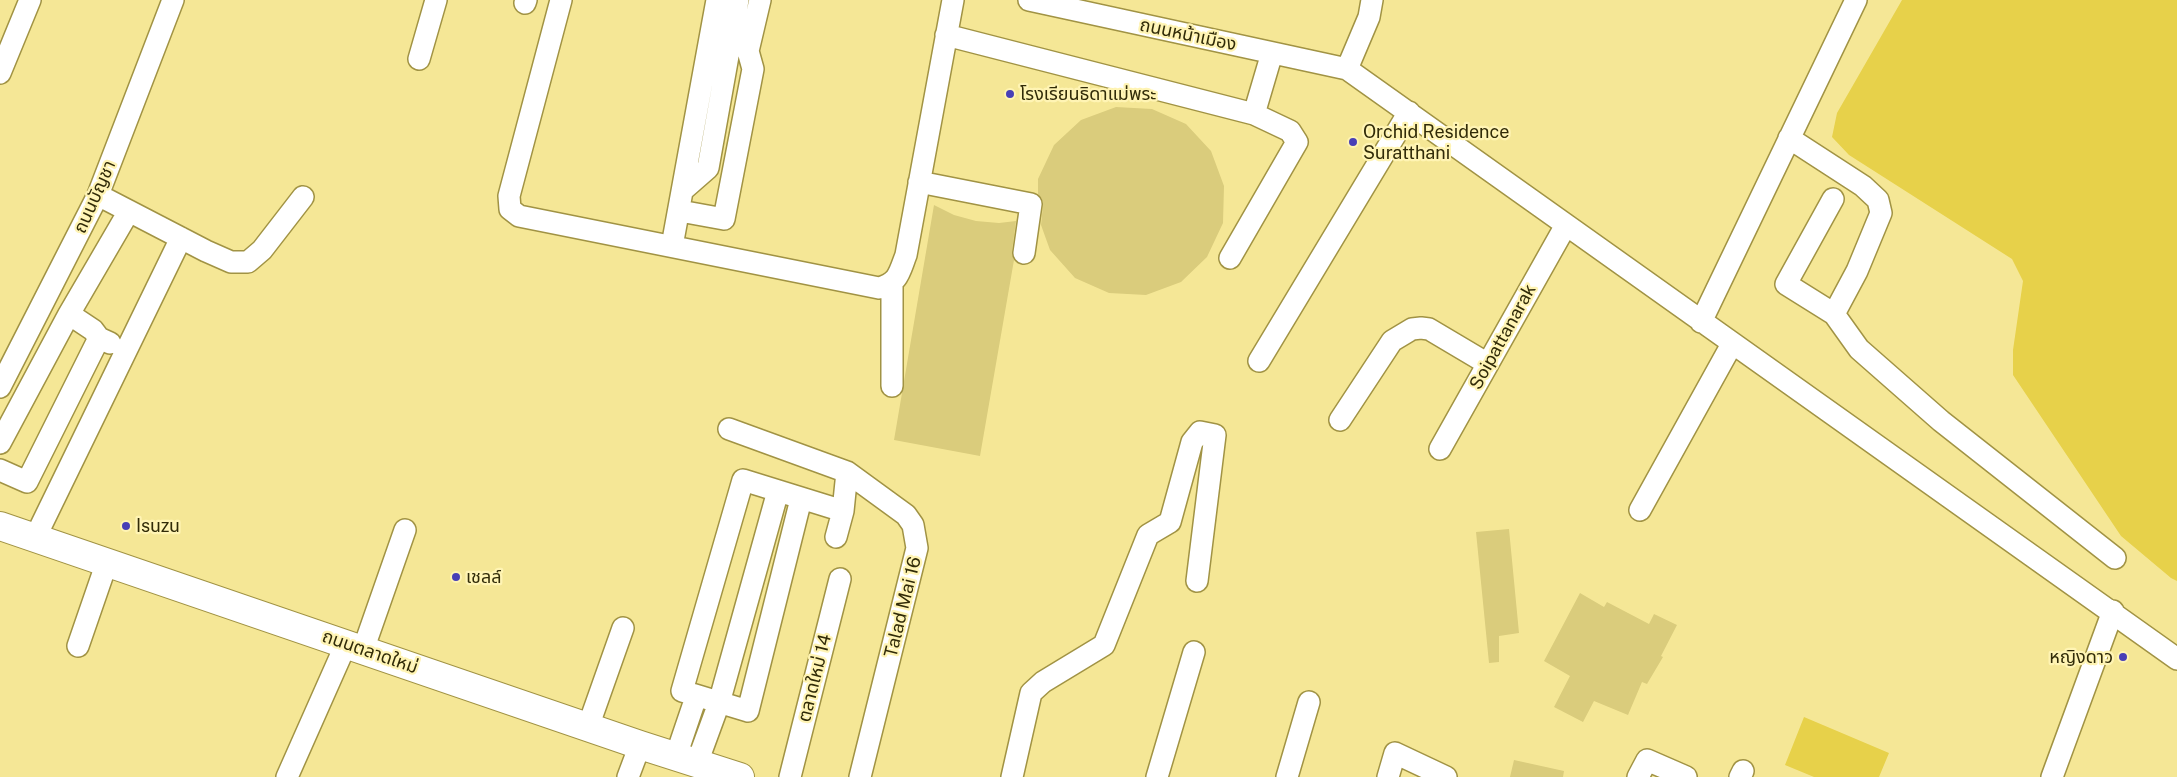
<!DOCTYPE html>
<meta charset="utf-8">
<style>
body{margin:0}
canvas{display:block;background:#f5e796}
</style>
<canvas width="2177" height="777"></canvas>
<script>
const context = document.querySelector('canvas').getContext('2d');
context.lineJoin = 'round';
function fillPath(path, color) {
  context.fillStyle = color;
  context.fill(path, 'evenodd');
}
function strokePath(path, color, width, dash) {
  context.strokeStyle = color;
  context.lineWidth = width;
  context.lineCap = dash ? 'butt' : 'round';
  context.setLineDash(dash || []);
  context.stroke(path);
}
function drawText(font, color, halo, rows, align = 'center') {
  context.font = font + ' "Public Sans","Noto Sans Thai",sans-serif';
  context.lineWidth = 4.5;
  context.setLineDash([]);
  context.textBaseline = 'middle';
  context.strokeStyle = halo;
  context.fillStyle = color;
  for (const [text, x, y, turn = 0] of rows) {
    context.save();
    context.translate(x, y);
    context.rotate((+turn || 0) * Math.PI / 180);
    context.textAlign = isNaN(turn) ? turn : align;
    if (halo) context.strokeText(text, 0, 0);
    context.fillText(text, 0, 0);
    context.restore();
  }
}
fillPath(new Path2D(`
 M1902,0H2177V581L2171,578L2121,536L2013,375V350L2023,281L2012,259L1849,155L1832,137L1837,113Z
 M1804,717L1889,753L1879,777H1814L1785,765Z`), '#e7d14a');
fillPath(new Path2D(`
 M1116,107L1152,109L1186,124L1211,151L1224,186L1223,223L1207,257L1181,282L1146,295L1109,293L1075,278L1050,250L1041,225L1043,205L1042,199L1038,194V179L1054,145L1081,120Z
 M934,205L954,215L976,221L999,223L1016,221L1012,251L1014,260L980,456L894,440Z
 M1509,529L1519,633L1499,636V662L1489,663L1476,532Z
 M1580,593L1604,607L1607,602L1649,624L1654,614L1677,625L1661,656L1663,657L1647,684L1642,682L1628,715L1594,701L1583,722L1554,707L1570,676L1544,661Z
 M1514,760L1564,771L1563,777H1510Z`), '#dacc7c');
const minor = new Path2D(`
 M561,0L509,196L510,209L519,216L879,288C899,282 899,273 906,255L953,0
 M1029,0L1347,69L2177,659
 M525,3L526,0
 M946,35L1254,114L1290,131L1297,142L1230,258
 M419,59L436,0
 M1347,69L1369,17L1372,0
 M0,73L30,0
 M1254,114L1272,53
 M1789,138L1863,186L1878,200L1881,213L1857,271L1834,314L1859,349L1941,421L2115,558
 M919,182L1031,204L1024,253
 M684,189L708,168L738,0
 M98,195L206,251L231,262H248L262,250L303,197
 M1833,199L1786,284L1834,314
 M680,211L724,219L753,69L748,51L760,0
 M672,246L717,0
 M69,314L93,330L99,338L110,343
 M1701,322L1856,0
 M1259,361L1409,112
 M892,386V284
 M0,387L98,195L173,0
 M1340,420L1392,341L1412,329L1421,328L1429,329L1488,364
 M729,429L847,472L906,515L913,525L917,548L860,777
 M0,443L69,314L129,211
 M1440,449L1566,225
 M0,470L27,482L99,338
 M801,499L748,711L682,691L743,480L843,511
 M1640,510L1732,344
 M836,537L843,511L847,472
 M35,538L181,238
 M78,646L107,562
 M363,650L405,530
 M588,727L623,628
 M676,756L696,697
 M697,763L719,703L778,491
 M287,777L346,644
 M628,777L640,745
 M790,777L840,579
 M1012,777L1031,693L1043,682L1104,645L1148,535L1170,522L1192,442L1200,432L1215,435L1197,581
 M1157,777L1194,652
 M1287,777L1309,702
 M1388,777L1395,753L1446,777
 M1638,777L1647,760L1686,777
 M1740,777L1743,771
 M2052,777L2113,611`);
const major = new Path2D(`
 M0,526L640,745L740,777`);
strokePath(minor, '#a19344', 24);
strokePath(major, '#a19344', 30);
strokePath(minor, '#fff', 21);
strokePath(major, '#fff', 28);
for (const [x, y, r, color] of [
 [1010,94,5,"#483fb6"],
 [1353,142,5,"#483fb6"],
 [126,526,5,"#483fb6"],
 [456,577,5,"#483fb6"],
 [2123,657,5,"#483fb6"]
]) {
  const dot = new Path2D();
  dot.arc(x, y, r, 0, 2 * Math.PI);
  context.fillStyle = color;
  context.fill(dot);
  strokePath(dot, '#fff4b4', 2);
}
drawText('18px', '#312b08', '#fff4b4', [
 ["ถนนหน้าเมือง",1188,35,12],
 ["ถนนบัญชา",95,197,-66],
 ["Soipattanarak",1503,337,-61],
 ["Talad Mai 16",903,607,-76],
 ["ถนนตลาดใหม่",370,652,19],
 ["ตลาดใหม่ 14",815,678,-76]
]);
drawText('18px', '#312b08', '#fff4b4', [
 ["โรงเรียนธิดาแม่พระ",1020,94],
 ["Orchid Residence",1363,132],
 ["Suratthani",1363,153],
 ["Isuzu",136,526],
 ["เชลล์",466,577],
 ["หญิงดาว",2113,657,"right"]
], 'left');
</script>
